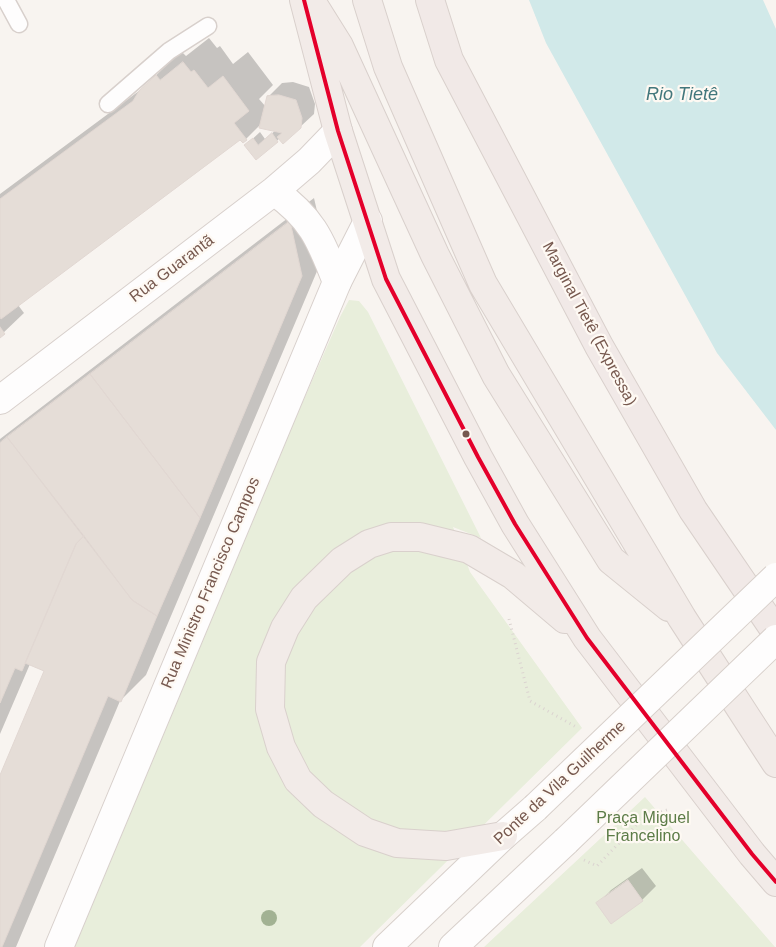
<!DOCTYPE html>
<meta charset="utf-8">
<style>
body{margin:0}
canvas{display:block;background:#f8f4f0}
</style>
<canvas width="776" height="947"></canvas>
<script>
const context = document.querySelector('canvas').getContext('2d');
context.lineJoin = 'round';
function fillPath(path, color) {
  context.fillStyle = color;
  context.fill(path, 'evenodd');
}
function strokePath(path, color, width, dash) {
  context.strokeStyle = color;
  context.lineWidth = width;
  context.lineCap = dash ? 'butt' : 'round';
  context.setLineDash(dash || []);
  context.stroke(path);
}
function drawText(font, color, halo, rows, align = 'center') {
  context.font = font + ' Arial,sans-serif';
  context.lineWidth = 4.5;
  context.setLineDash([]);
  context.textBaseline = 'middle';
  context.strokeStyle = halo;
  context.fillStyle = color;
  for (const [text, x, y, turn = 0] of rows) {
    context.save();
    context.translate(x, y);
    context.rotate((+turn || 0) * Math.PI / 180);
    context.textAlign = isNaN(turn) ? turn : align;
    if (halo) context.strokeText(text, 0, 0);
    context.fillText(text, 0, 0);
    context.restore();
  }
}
fillPath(new Path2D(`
 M349,300L359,301L368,312L481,538L453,527L470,572L582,728L360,947H64L340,317Z
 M645,797L775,947H484Z`), '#e8eedb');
fillPath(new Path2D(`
 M529,0H763L776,29V430L717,353L546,43Z`), '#d1e9e9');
fillPath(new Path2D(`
 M209,38L217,48L220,46L233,64L248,52L273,85L259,99L266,107L268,97L282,83L293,82L309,87L315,104L314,114L300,127L280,138L257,158L246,145L260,132L265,139L276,130L262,123L246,139H240L18,305L24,313L0,336V194L143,88L181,51L186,56Z
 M314,198L326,250L146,675L120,701L16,947H0V779L45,671L30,664L0,734V439Z
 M642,868L656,886L642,900L611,922L598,904L611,890Z`), '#0003');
const building = new Path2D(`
 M183,62L191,72L194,70L208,88L223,76L249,111L234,123L247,140L243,143L240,140L1,319L0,317V199L133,101L139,91L156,75L160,80Z
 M279,95L296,100L302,118L301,128L283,144L277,137L282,133L259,128L267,96Z
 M272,133L278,142L256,160L244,145L253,138L258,145Z
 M290,221L302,276L200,518L90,374Z
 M0,327L5,334L0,338Z
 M90,374L200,518L157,616L132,600L7,437Z
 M7,437L84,536L76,544L22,671L15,668L0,703V443Z
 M84,536L132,600L157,616L121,702L108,696L2,947H0V775L44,671L25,663L76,544Z
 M628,880L643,901L611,924L596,903Z`);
fillPath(building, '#e5ddd7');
strokePath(building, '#e1d7d2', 1);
const service = new Path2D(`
 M6,0L19,24
 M108,104L169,51L208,26`);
const minor = new Path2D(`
 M59,947L337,282L368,221`);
const tertiary = new Path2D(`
 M274,191C313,219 320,239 337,282
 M0,400L274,191L309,161L338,131`);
const secondary = new Path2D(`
 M387,947L503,836L535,808
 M453,947L566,841`);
const trunk = new Path2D(`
 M304,0L338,131L386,279L478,457L515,524L587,638L752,854L776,882
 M367,0L388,67L483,284L682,618L776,763
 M314,6L339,46L435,255L496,375L611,560L669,607
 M503,836L446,846L397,843L365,832L323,804L298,780L281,747L270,709L271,662L285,628L304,598L342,561L369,544L391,537H420L469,549L513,575L565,619`);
const motorway = new Path2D(`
 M430,0L449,60L599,346L693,510L776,632`);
strokePath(service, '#d8d0cc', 19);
strokePath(minor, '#d8d0cc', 30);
strokePath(tertiary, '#d8d0cc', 30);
strokePath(secondary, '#d8d0cb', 30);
strokePath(trunk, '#d9d0cc', 30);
strokePath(motorway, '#d9d0cc', 30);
strokePath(new Path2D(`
 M509,619L530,701L578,728
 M584,860L597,866L643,818L670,809`), '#dbd3d0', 3, [1, 4]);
strokePath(service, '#fefdfd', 16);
strokePath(minor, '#fefdfd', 28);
strokePath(tertiary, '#fefdfd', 28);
strokePath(secondary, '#fefdfd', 28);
strokePath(trunk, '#f2ebe8', 28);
strokePath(motorway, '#f1e9e7', 28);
const secondaryBridge = new Path2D(`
 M535,808L776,577
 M566,841L776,639`);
strokePath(secondaryBridge, '#d8d0cb', 30, []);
strokePath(secondaryBridge, '#fefdfd', 28);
strokePath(new Path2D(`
 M304,0L338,131L386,279L478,457L515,524L587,638L752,854L776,882`), '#e4002b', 4);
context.fillStyle = '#a2b293';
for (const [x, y] of [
 [269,918]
]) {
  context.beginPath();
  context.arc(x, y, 8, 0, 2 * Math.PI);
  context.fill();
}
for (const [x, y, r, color] of [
 [466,434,4.5,"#77594f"]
]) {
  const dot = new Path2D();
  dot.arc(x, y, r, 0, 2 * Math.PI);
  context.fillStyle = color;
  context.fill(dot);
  strokePath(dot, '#fef9f3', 2);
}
drawText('16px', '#77594f', '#fef9f3', [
 ["Rua Guarantã",172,269,-37],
 ["Marginal Tietê (Expressa)",589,324,62],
 ["Rua Ministro Francisco Campos",211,583,-67],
 ["Ponte da Vila Guilherme",560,783,-43]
]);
drawText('16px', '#5c7c47', '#fef9f3', [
 ["Praça Miguel",643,819],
 ["Francelino",643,837]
]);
drawText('italic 18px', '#42777c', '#fef9f3', [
 ["Rio Tietê",682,95]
]);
</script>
